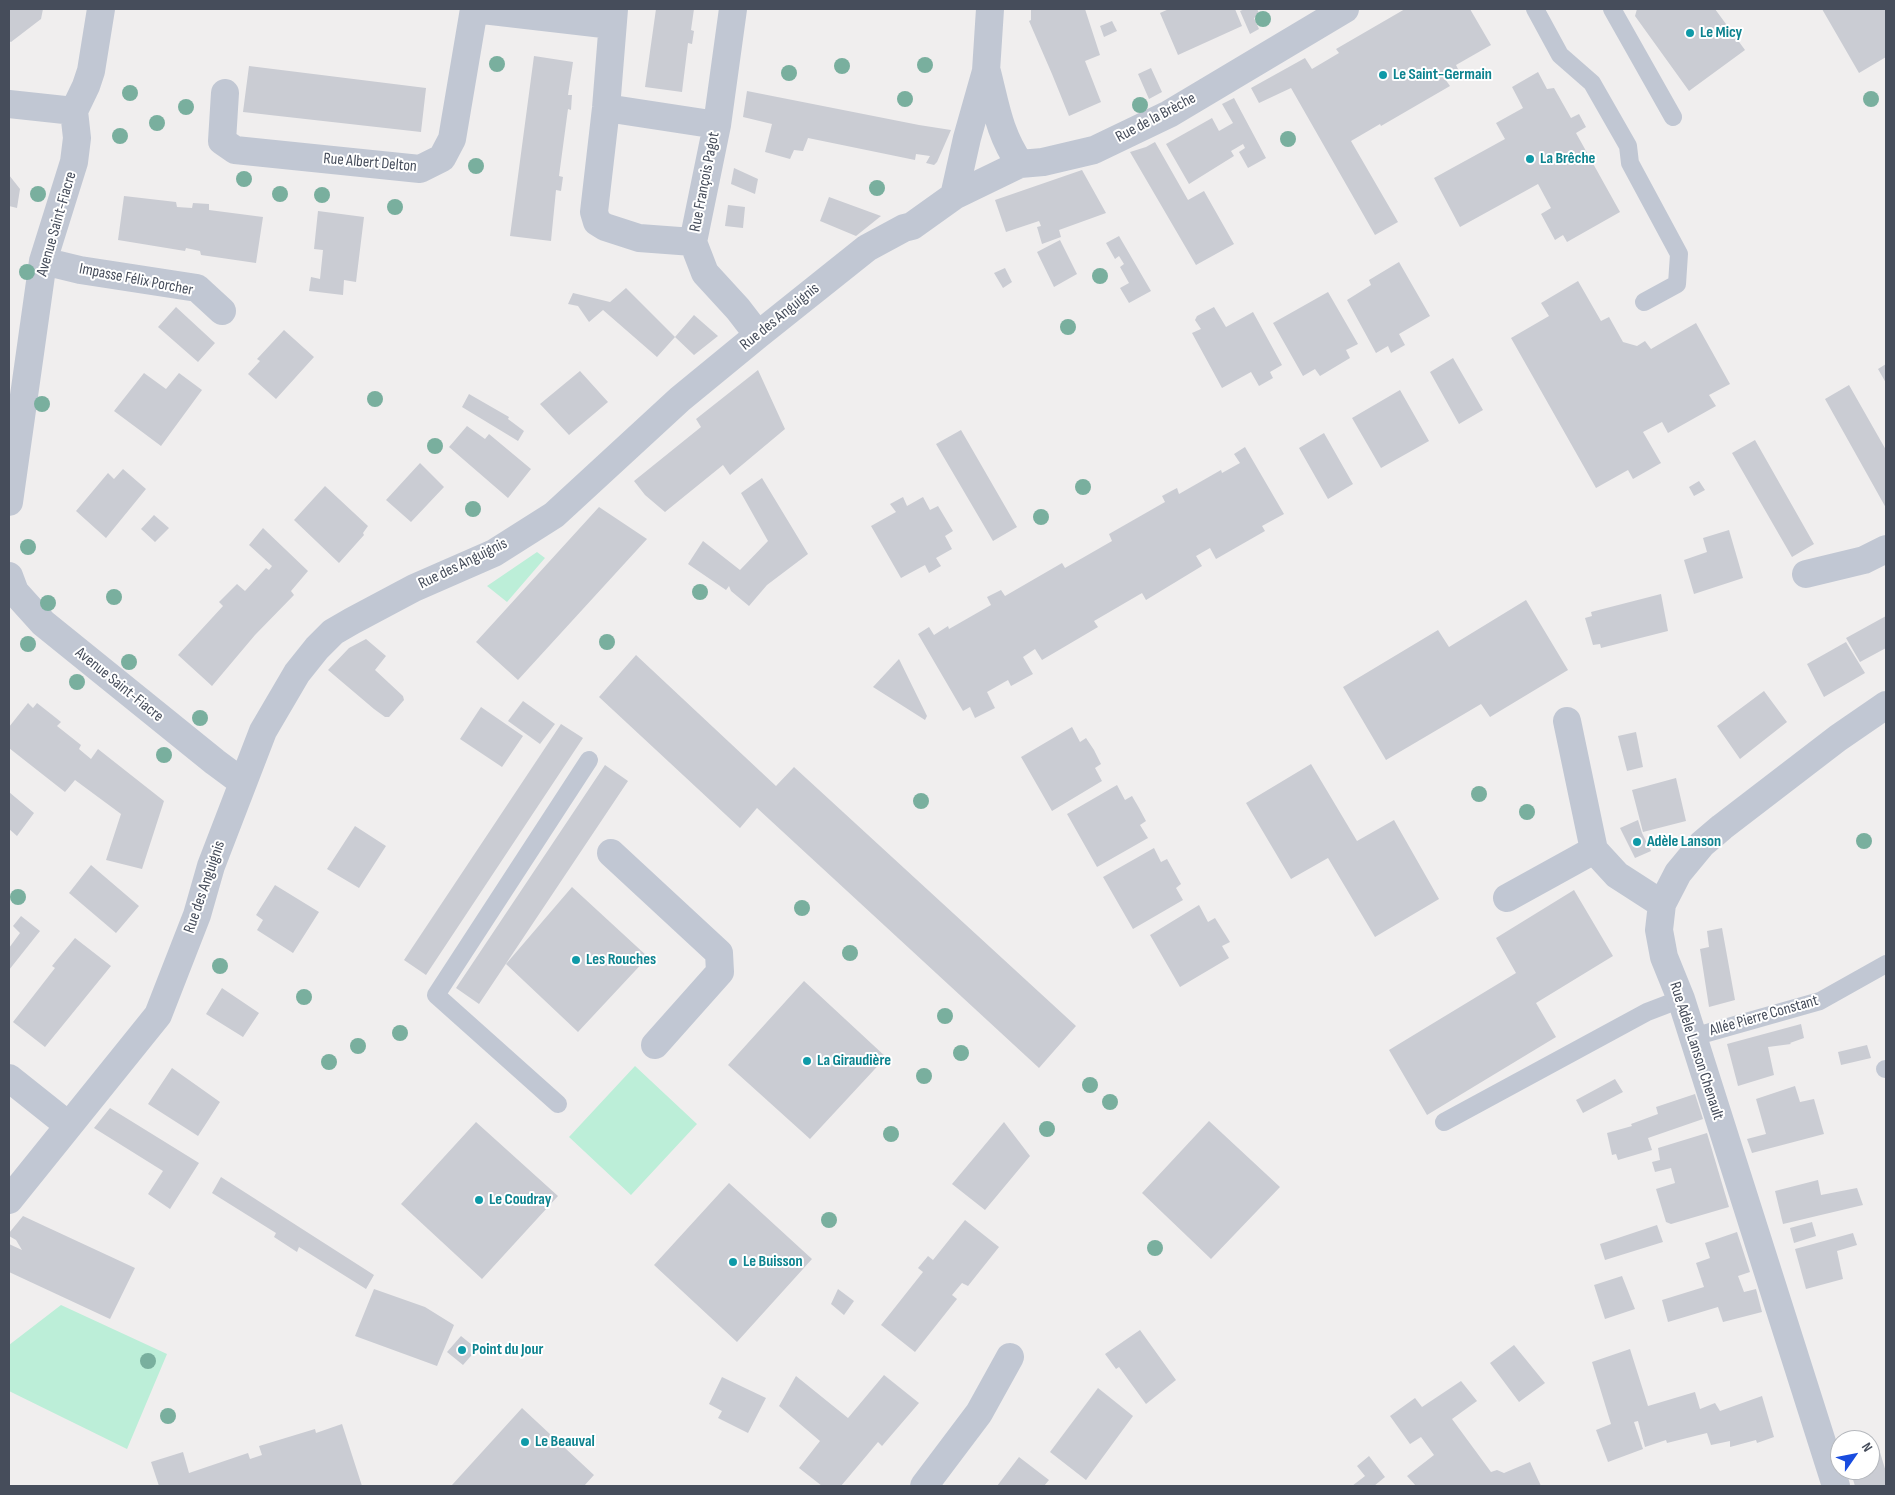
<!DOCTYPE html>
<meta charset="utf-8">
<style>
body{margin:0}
#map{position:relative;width:1895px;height:1495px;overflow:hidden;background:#f0eeee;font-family:"Sofia Sans Condensed",sans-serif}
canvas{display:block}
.frame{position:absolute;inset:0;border:10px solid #464d5b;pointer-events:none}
.north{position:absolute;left:1830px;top:1430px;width:50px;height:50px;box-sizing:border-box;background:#fff;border:1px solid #b5b8bd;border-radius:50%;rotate:57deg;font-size:14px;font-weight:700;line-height:20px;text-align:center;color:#464d5b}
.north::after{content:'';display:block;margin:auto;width:18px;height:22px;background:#194cdf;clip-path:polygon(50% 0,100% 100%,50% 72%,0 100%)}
</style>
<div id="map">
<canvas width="1895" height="1495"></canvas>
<div class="frame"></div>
<div class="north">N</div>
</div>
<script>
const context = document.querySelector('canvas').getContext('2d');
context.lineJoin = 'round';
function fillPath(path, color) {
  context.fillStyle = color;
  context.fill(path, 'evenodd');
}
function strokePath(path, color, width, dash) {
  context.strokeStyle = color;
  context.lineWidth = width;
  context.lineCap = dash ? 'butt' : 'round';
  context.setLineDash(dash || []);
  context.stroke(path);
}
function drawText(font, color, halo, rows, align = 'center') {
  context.font = font + ' "Sofia Sans Condensed",sans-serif';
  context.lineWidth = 4;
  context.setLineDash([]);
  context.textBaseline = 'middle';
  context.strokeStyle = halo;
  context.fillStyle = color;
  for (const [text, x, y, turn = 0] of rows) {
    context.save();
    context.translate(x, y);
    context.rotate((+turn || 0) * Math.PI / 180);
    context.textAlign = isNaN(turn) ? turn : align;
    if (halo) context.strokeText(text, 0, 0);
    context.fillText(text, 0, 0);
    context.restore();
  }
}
fillPath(new Path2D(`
 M537,552L545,558L507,602L487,586Z
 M635,1066L697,1124L631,1195L569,1137Z
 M61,1305L167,1354L127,1449L9,1391V1345Z`), '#bceed8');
fillPath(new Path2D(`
 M9,9H43L41,19L11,42L9,41Z
 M656,9H694L691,30L694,31L692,44L688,43L682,92L645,87Z
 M1031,9H1085L1100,55L1085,61L1101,102L1069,116L1052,74L1029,21L1031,20Z
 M1169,9H1235L1242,26L1178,55L1160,13Z
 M1245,9H1257L1260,15L1254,18L1259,29L1250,34L1240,11Z
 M1405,9H1470L1491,45L1456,65L1459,71L1445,79L1450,86L1381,126L1380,124L1351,141L1398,222L1375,235L1291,88L1259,103L1251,88L1305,58L1312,69L1339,53L1336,49Z
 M1637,9H1701L1702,10L1715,9L1745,50L1689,91L1635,16Z
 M1822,9H1886V57L1859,73Z
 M1112,21L1117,31L1104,37L1100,26Z
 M534,56L573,62L568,95H572L571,110L568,109L559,176L563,177L561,191L556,190L551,241L510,236Z
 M249,66L426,88L421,132L243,112Z
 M1151,68L1162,92L1149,99L1138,74Z
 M1538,72L1547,89L1554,88L1571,118L1579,114L1586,127L1576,133L1620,212L1567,242L1563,235L1555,240L1541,214L1551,208L1538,184L1460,227L1434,178L1505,139L1496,123L1523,108L1512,87Z
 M747,91L919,125L951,130L937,162L934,165L926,163L930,156L916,154L915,160L808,138L803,151L794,150L790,159L765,152L772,124L743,117Z
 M1234,98L1266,158L1248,168L1239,152L1245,148L1243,144L1231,151L1234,156L1189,184L1166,144L1212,118L1219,131L1233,123L1222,104Z
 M1155,142L1188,200L1204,191L1234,244L1196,265L1130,152L1146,147Z
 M734,168L758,179L755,194L731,184Z
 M1082,170L1106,213L1059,230L1061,237L1042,244L1037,227L1041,226L1039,221L1006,232L995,200Z
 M9,175L20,189L17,208L9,206Z
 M124,196L176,202L177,207L192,208L193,203L209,204V210L263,217L256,263L201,255L200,251L186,248L185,251L118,240Z
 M829,197L881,216L856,236L820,221Z
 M728,205L745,207L743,228L725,226Z
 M318,211L364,217L356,282L344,280L343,295L309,291L311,277L320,279L323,250L314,249Z
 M1119,236L1151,291L1129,303L1120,288L1129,283L1120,267L1124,264L1119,256L1115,259L1106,243Z
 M1060,240L1077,274L1054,287L1037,252Z
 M1399,262L1430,316L1399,334L1405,345L1391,353L1388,346L1376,353L1347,300L1371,285L1369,280Z
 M1005,268L1012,282L1003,288L994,273Z
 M1578,281L1601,321L1609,317L1623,342L1637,346L1645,341L1651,349L1696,323L1730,384L1709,395L1716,406L1668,433L1662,422L1643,432L1661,463L1633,479L1628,470L1596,488L1511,338L1549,316L1541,303Z
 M626,288L675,337L657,357L603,310L589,322L578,306L568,304L573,293L610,302Z
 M1328,292L1358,344L1346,350L1350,358L1320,376L1315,369L1303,376L1273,323Z
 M176,307L215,343L198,362L158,327Z
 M1214,307L1226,327L1253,312L1282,365L1270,372L1273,378L1259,386L1251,372L1222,388L1192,333L1201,329L1195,320L1197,316Z
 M694,315L718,336L694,355L675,337Z
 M284,330L314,357L276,399L248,374L260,361L257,359Z
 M1453,358L1483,410L1459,424L1430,372Z
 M1886,364V383L1878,369Z
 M758,370L785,429L730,475L723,465L665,512L645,495L634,481L701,427L696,419Z
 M580,371L608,402L569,435L540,404Z
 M144,373L166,389L179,373L202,390L161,446L114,411Z
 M1849,385L1886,450V508L1825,399Z
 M1400,390L1429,441L1381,468L1352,418Z
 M469,394L509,417L508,419L524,431L518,441L462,407Z
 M467,426L485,439L489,434L531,469L508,498L449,447Z
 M961,430L1017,527L993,541L936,444Z
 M1324,433L1353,484L1328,499L1299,448Z
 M1755,440L1814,544L1792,557L1732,453Z
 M1245,447L1284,514L1262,526L1265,531L1216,559L1210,548L1196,556L1202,566L1146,600L1142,593L1094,621L1098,627L1042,660L1035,649L1023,657L1033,674L1011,686L1008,680L987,692L995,708L975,718L970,707L963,711L918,634L929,627L934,635L948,626L949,629L991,605L987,597L1001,590L1005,596L1062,563L1065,568L1112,541L1109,534L1165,502L1162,496L1177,488L1179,494L1221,470L1222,473L1240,463L1234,454Z
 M420,463L444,487L411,522L386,500Z
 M123,469L146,489L106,538L76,511L108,473L114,479Z
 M762,478L808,554L767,585L749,606L731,591L729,586L726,590L688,564L703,541L740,570L768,541L741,493Z
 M1699,481L1705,490L1694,496L1689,487Z
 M325,486L368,526L363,533L364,535L339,563L294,520Z
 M903,497L907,506L923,497L930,510L938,506L953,531L945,536L952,549L936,558L941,566L929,573L925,565L901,578L871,526L896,512L890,504Z
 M599,507L647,539L518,680L476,642Z
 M154,515L169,528L155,542L141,529Z
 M263,528L308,571L291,591L294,595L255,635L212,686L178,655L223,606L219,602L237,584L245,591L266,568L269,570L272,566L249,545Z
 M1729,530L1743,578L1694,594L1684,560L1707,552L1703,538Z
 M1661,594L1668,631L1601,648L1600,644L1593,645L1585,618L1592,616L1591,612Z
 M1526,600L1568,670L1490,717L1481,704L1386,760L1343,687L1438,630L1449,647Z
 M1886,616V648L1860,662L1846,638Z
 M366,639L386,656L375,670L403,696L404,700L389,717H385L374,709L328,670L349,648Z
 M1846,642L1865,673L1824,697L1807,664Z
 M636,655L776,786L794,767L1076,1026L1039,1068L757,808L740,828L599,697Z
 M899,659L927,716L925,720L873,687Z
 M1764,691L1787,722L1740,759L1717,726Z
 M523,701L555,724L540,744L508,721Z
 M28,703L33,708L37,703L51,714L61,722L57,726L81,745L79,749L91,759L98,749L164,801L142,869L106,860L121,814L75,780L65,792L9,748V727Z
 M481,707L523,736L502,767L460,739Z
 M561,724L583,738L426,975L404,960Z
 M1072,727L1080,742L1086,738L1094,750L1101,764L1095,768L1102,781L1052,811L1021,757Z
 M1636,732L1643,767L1627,771L1618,736Z
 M1311,764L1357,841L1394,820L1439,899L1375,937L1328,858L1291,879L1246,803Z
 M605,765L628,781L479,1004L456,988Z
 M1676,778L1686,821L1643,832L1632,790Z
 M1117,785L1125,800L1132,796L1139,808L1146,821L1140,825L1148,838L1097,867L1067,814Z
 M9,792L34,813L17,836L9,829Z
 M1638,820L1642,833L1651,851L1635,858L1620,828Z
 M355,826L386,846L359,888L327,869Z
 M1154,848L1161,862L1167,859L1181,884L1176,888L1183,900L1133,929L1103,877Z
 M91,865L139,906L116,933L69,893Z
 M275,885L319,912L293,953L257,930L263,920L256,915Z
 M572,887L648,957L578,1032L506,964Z
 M1574,890L1613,956L1536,1003L1556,1037L1427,1115L1389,1050L1516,973L1496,938Z
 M1199,905L1208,922L1215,918L1230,942L1222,946L1229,958L1180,987L1150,935Z
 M21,916L40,931L9,970V948L20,933L13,926Z
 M1722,928L1735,1000L1709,1007L1700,949L1709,947L1707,931Z
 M75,938L111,966L45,1047L13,1022L55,968L52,966Z
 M804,981L886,1057L810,1139L728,1065Z
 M222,988L259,1013L243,1037L206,1014Z
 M1801,1024L1804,1038L1790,1043L1791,1044L1768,1047L1774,1075L1738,1086L1727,1044Z
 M1867,1045L1871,1058L1841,1065L1838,1052Z
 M172,1068L220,1102L198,1136L148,1104Z
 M1615,1079L1623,1092L1583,1113L1576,1100Z
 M1795,1086L1800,1102L1814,1099L1824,1134L1752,1153L1747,1139L1766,1134L1756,1099Z
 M1695,1094L1703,1119L1648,1138L1652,1150L1618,1160L1616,1154L1612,1155L1607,1133L1632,1126L1631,1124L1658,1114L1656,1107Z
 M110,1108L199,1163L170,1209L148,1194L163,1171L94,1128Z
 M1209,1121L1280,1187L1211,1259L1142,1193Z
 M476,1122L558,1196L482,1279L401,1204Z
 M1004,1122L1030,1156L985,1210L952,1184Z
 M1707,1133L1729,1207L1671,1224L1666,1222L1656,1189L1675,1183L1671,1168L1655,1172L1652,1162L1660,1160L1658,1148Z
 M221,1177L374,1275L366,1289L299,1247L297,1252L274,1237L276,1233L212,1193Z
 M1818,1180L1821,1195L1857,1188L1863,1205L1783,1224L1775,1191Z
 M729,1183L812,1259L737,1342L654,1265Z
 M23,1216L135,1268L110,1319L9,1272V1244L22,1250L16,1240L9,1236V1233Z
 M965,1220L999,1247L968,1286L962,1283L952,1295L957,1299L915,1352L881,1325L923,1272L918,1268L928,1256L933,1260Z
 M1812,1222L1816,1236L1794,1243L1790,1228Z
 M1657,1225L1663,1242L1605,1260L1600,1244Z
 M1737,1232L1750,1272L1738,1276L1744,1292L1756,1289L1762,1312L1723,1322L1718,1307L1668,1322L1662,1300L1704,1287L1696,1263L1710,1258L1705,1243Z
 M1853,1233L1857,1245L1837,1251L1843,1279L1806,1289L1795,1249Z
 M1622,1276L1635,1309L1605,1319L1594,1285Z
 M374,1289L425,1307L454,1325L437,1366L355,1336Z
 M838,1289L854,1301L844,1315L831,1304Z
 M1140,1330L1176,1380L1146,1404L1119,1367L1116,1369L1105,1354Z
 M461,1336L477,1349L463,1365L447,1352Z
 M1514,1345L1545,1383L1519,1402L1490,1363Z
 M1630,1349L1648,1406L1695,1392L1700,1409L1715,1403L1720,1411L1762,1396L1774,1437L1757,1443L1756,1440L1730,1447V1441L1711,1445L1707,1433L1667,1443L1666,1440L1645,1447L1638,1421L1634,1422L1643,1449L1608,1462L1596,1430L1611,1424L1592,1362Z
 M884,1375L919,1403L882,1446L878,1442L841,1486H822L799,1468L820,1441L779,1406L796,1376L848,1418Z
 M722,1377L766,1398L748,1433L718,1418L722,1411L709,1404Z
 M1461,1381L1477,1401L1452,1419L1491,1472L1497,1470L1504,1473L1530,1462L1541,1486H1416L1407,1476L1434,1455L1421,1437L1410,1444L1390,1416L1415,1398L1422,1407Z
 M1098,1388L1133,1416L1086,1480L1050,1452Z
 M522,1408L594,1475L584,1486H453L452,1485Z
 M342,1424L362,1486H159L151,1462L183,1452L189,1473L248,1453L250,1459L262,1455L259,1446L315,1429L316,1433Z
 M1879,1449L1886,1472V1486H1855L1850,1470H1870V1452Z
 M1369,1456L1385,1477L1374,1486H1352L1365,1476L1357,1466Z
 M1019,1457L1049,1480L1044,1486H997Z`), '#caccd3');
strokePath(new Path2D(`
 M1535,9L1560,55L1592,83L1628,146L1630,163L1679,254L1677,284L1644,302
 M1612,9L1673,117
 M1693,1037L1820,1001L1886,964
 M1885,1069H1886
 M558,1104L436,995L589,760
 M1444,1122L1647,1012L1681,999`), '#c1c7d3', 18);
strokePath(new Path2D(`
 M474,9L612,25
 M614,9L606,108L594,212L597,222L605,227L639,238L693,242
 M733,9L717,125L693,242L705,273L738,309L758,335
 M987,72C996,107 999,133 1020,164
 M225,93L222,141L235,150L420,169L442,158L452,139L474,9
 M9,104L74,111
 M606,108L717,125
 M954,196L967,138L986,71L990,9
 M43,261L80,270L197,288L222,311
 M9,502L43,261L74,162L77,138L74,111L86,86L91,71L101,9
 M1806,574L1864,560L1886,549
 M9,576L15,592L43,623L215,762L242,782
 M1567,721L1594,850L1617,875L1662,904
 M611,853L719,953L720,972L655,1045
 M1507,898L1594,850
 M9,1078L68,1125
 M9,1200L158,1015L197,915L211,866L263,731L297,673L317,648L333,632L352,621L414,588L494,553L554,515L680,399L758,335L867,248L904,228L912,226L954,196L1020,164L1043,162L1094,150L1169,114L1345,9
 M924,1486L979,1413L1010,1357
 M1836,1486L1681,999L1664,957L1659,930L1662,904L1678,873L1702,844L1722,827L1838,738L1886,705`), '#c1c7d3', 28);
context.fillStyle = '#79af9e';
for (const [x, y] of [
 [1263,19],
 [497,64],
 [925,65],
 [842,66],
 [789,73],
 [130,93],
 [905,99],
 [1871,99],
 [1140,105],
 [186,107],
 [157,123],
 [120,136],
 [1288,139],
 [476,166],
 [244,179],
 [877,188],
 [38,194],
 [280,194],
 [322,195],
 [395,207],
 [27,272],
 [1100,276],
 [1068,327],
 [375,399],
 [42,404],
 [435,446],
 [1083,487],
 [473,509],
 [1041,517],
 [28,547],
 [700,592],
 [114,597],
 [48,603],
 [607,642],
 [28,644],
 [129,662],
 [77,682],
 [200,718],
 [164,755],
 [1479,794],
 [921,801],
 [1527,812],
 [1864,841],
 [18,897],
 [802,908],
 [850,953],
 [220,966],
 [304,997],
 [945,1016],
 [400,1033],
 [358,1046],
 [961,1053],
 [329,1062],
 [924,1076],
 [1090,1085],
 [1110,1102],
 [1047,1129],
 [891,1134],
 [829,1220],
 [1155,1248],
 [148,1361],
 [168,1416]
]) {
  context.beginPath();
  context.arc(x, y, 8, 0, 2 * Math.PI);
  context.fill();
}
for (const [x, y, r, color] of [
 [1690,33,5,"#0f9aa8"],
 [1383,75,5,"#0f9aa8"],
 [1530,159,5,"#0f9aa8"],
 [1637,842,5,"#0f9aa8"],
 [576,960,5,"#0f9aa8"],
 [807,1061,5,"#0f9aa8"],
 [479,1200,5,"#0f9aa8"],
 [733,1262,5,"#0f9aa8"],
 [462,1350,5,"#0f9aa8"],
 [525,1442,5,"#0f9aa8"]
]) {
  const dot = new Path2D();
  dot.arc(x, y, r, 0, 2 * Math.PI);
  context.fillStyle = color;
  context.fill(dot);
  strokePath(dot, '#fff', 2);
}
drawText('bold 16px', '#0d838f', '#fff', [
 ["Le Micy",1700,33],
 ["Le Saint-Germain",1393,75],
 ["La Brêche",1540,159],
 ["Adèle Lanson",1647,842],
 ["Les Rouches",586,960],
 ["La Giraudière",817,1061],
 ["Le Coudray",489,1200],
 ["Le Buisson",743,1262],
 ["Point du Jour",472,1350],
 ["Le Beauval",535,1442]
], 'left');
drawText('16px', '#464d5b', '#fff', [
 ["Rue de la Brèche",1156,118,-28],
 ["Rue Albert Delton",370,163,5],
 ["Rue François Pagot",705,182,-79],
 ["Avenue Saint-Fiacre",57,224,-74],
 ["Impasse Félix Porcher",136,280,11],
 ["Rue des Anguignis",780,317,-39],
 ["Rue des Anguignis",463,564,-26],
 ["Avenue Saint-Fiacre",119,685,39],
 ["Rue des Anguignis",205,887,-71],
 ["Allée Pierre Constant",1764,1016,-16],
 ["Rue Adèle Lanson Chenault",1696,1051,72]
]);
</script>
